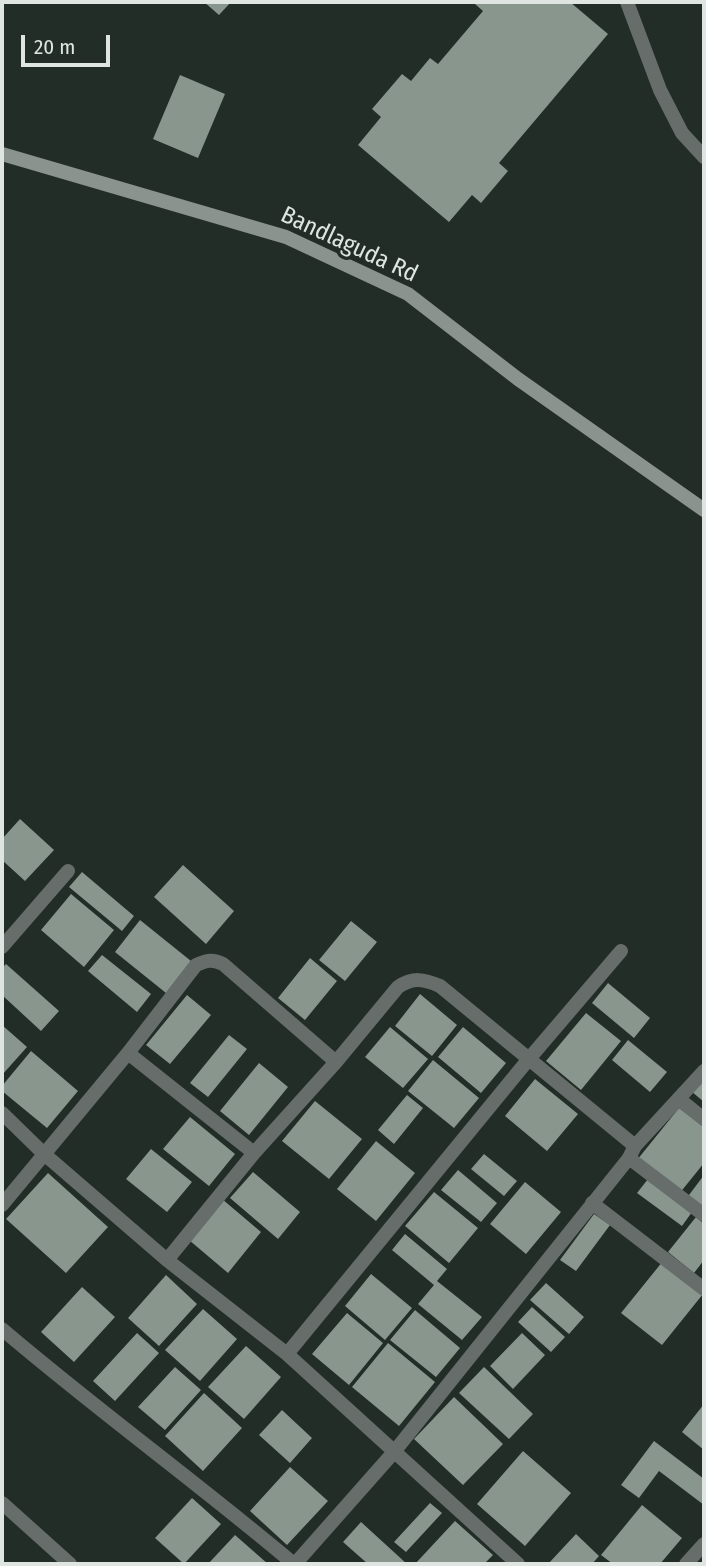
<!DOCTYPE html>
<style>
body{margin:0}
#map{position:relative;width:706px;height:1566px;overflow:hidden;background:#212d26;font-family:"Fira Sans Condensed",sans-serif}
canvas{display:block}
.frame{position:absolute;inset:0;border:4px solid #dfe6e2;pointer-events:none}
.scale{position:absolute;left:21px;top:35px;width:89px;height:32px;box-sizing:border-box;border:4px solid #dfe6e2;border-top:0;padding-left:9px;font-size:21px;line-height:24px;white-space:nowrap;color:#dfe6e2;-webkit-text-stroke:5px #212d26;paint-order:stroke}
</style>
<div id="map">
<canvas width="706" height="1566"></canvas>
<div class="frame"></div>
<div class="scale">20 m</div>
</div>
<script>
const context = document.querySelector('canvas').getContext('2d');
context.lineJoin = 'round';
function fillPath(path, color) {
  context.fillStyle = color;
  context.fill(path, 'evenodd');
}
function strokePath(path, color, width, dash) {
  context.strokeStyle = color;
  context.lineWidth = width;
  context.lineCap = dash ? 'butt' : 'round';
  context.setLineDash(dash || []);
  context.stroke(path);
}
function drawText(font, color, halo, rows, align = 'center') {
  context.font = font + ' "Fira Sans Condensed",sans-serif';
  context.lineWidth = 7;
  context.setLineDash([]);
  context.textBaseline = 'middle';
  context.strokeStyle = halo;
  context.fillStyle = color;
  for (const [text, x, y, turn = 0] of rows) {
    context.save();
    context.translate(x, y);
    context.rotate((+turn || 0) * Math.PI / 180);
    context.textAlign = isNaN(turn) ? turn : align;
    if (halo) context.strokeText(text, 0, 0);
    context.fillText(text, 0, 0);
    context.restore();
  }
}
fillPath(new Path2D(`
 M204,2H231L219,15Z
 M478,2H570L608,34L499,163L508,171L481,203L472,195L449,222L358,145L381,117L372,109L402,74L411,81L430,58L438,64L483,11L475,4Z
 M180,75L225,94L198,158L153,139Z
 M20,819L54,850L25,881L2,860V839Z
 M183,865L234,911L206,944L154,897Z
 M82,872L134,916L122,931L69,887Z
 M71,894L114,930L84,967L41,930Z
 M140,920L191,961L166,993L115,952Z
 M351,921L377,942L345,981L319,960Z
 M102,955L151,994L137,1012L88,971Z
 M310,958L337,981L305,1020L278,998Z
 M6,964L59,1011L41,1031L2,995V968Z
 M608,983L650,1018L634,1038L592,1003Z
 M420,994L457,1025L432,1056L395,1026Z
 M187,995L211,1015L170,1064L146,1045Z
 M586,1013L621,1041L581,1090L546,1061Z
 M2,1025L27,1047L2,1075Z
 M390,1027L428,1059L403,1088L365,1057Z
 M463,1027L506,1063L481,1093L438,1057Z
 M229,1035L247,1049L208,1097L190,1083Z
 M628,1040L667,1072L650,1092L612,1060Z
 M31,1051L78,1091L47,1128L2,1091V1086Z
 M433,1060L479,1098L454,1128L408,1091Z
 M259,1063L288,1087L249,1135L220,1111Z
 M704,1076V1102L691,1091Z
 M535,1079L578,1114L547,1151L505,1116Z
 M407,1095L423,1108L394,1144L378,1130Z
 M315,1101L362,1139L329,1179L282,1141Z
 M679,1108L704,1127V1163L679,1194L637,1160Z
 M190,1117L235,1154L209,1186L163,1149Z
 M376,1141L415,1173L376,1221L337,1189Z
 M151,1149L192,1182L167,1212L126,1179Z
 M484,1154L517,1181L504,1196L471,1169Z
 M458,1170L497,1203L481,1222L441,1190Z
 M253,1172L300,1212L278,1239L230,1198Z
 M48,1173L108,1227L66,1273L6,1219Z
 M704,1175V1213L686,1199Z
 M648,1179L692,1212L682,1226L637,1193Z
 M525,1182L561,1212L526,1254L490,1224Z
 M434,1192L478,1228L449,1263L405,1226Z
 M222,1199L261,1232L228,1273L189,1240Z
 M594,1214L610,1225L576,1271L560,1260Z
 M696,1217L704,1224V1260L694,1273L668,1252Z
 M405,1234L447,1269L437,1281L482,1317L462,1340L418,1304L434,1285L392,1250Z
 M663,1261L703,1294L662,1345L621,1313Z
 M371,1274L412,1308L385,1340L345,1306Z
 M166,1275L197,1304L159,1346L128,1318Z
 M546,1283L584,1317L569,1334L530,1300Z
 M82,1287L115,1317L74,1362L41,1332Z
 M532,1307L565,1337L551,1352L518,1322Z
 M203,1309L237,1339L200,1381L165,1350Z
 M415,1310L460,1348L436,1377L390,1340Z
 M347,1313L383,1343L349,1385L312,1354Z
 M137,1333L159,1353L115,1401L93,1381Z
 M522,1333L545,1355L513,1389L490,1366Z
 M388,1343L435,1382L399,1426L352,1387Z
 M246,1346L281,1377L244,1419L208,1387Z
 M175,1367L201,1390L165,1430L138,1407Z
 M484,1367L533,1414L509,1439L459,1393Z
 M204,1393L242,1428L203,1471L165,1436Z
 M454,1397L503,1444L463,1485L414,1439Z
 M704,1404V1450L682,1432Z
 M282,1410L312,1438L290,1463L259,1435Z
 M654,1441L704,1479V1505L659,1471L639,1498L621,1485Z
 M523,1451L571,1493L525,1546L477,1504Z
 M290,1467L328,1501L287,1545L250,1511Z
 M192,1498L221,1524L184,1564L155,1538Z
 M430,1503L442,1513L406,1552L394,1542Z
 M642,1505L682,1538L660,1564H613L601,1555Z
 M455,1521L493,1555L484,1564H415Z
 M361,1522L407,1564H368L343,1542Z
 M576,1534L599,1556L592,1564H548Z
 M235,1535L268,1564H208Z`), '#88968e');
strokePath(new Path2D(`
 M627,2L660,90L682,133L704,157
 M2,947L68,871
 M679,1099L704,1119
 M2,1113L43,1153L167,1260L287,1354L518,1564
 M254,1153L128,1053L196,965C207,960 213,959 223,964L336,1062
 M629,1158L704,1215
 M592,1203L704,1289
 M2,1205L128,1053
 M167,1260L254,1153L336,1062L398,987C413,977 424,979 440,986L635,1146
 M2,1329C97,1410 198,1483 294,1564
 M287,1354L528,1060L621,951
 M2,1503L70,1564
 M295,1564L394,1452L629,1158L635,1146L704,1071
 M686,1564L704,1544`), '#676d6a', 14);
strokePath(new Path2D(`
 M2,154L286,237L408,294L518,379L704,510`), '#8a938e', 14);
drawText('24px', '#dfe6e2', '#212d26', [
 ["Bandlaguda Rd",349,245,25]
]);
</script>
